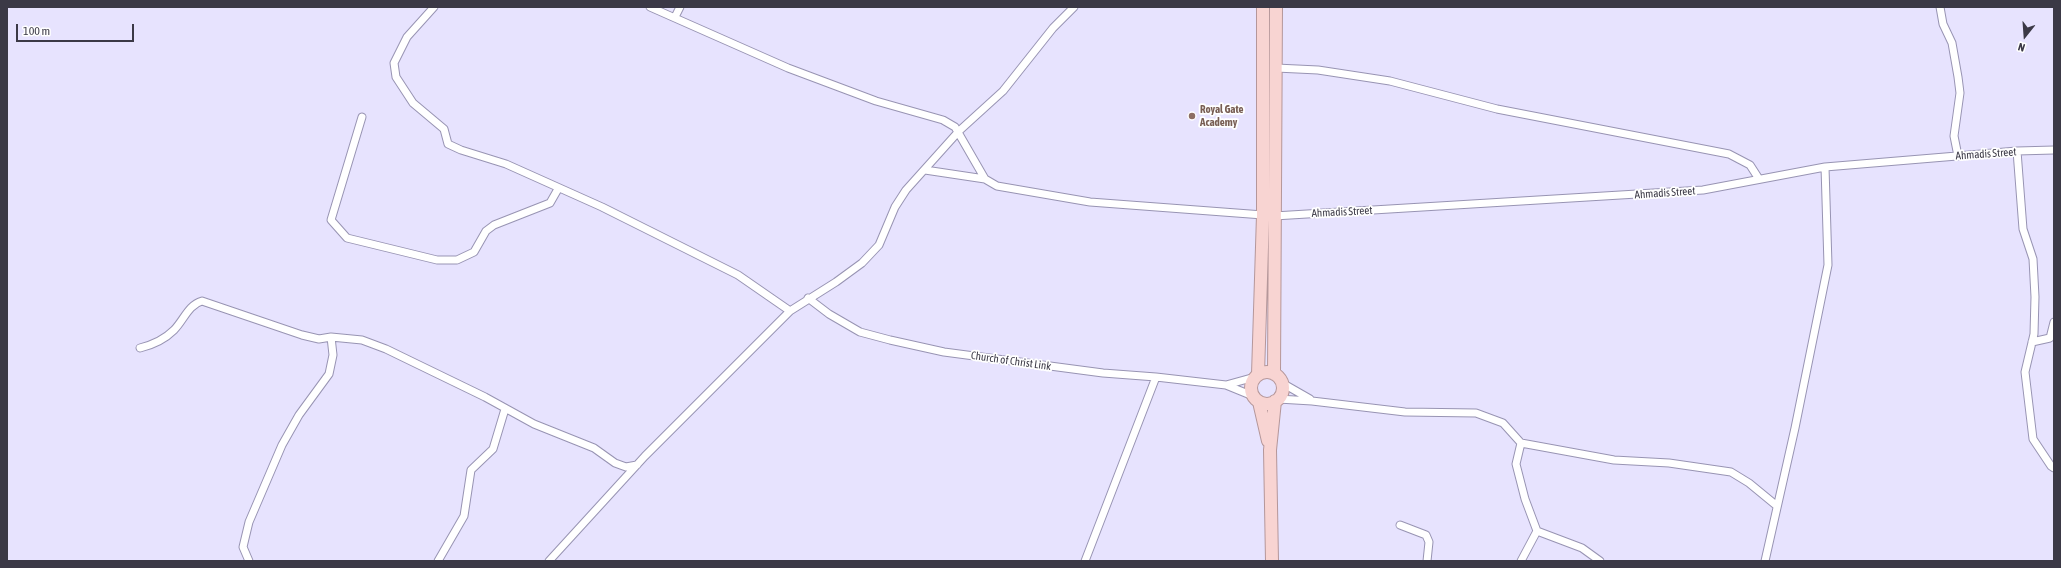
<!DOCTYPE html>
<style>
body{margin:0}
#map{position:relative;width:2061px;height:568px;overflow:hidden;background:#e7e3fe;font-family:"Asap Condensed",sans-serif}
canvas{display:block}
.frame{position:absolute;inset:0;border:8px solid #3b3946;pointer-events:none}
.north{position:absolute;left:2005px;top:16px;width:40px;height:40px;-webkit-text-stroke:3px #fff;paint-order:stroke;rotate:197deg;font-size:11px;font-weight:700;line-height:16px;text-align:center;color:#3b3946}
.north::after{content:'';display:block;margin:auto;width:14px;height:18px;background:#3b3946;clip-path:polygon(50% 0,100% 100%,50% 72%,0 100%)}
.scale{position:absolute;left:16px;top:24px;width:118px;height:18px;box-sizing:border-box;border:2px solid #3b3946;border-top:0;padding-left:5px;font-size:12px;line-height:14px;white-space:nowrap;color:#3b3946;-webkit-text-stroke:3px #fff;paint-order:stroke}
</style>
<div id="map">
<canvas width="2061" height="568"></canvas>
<div class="frame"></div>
<div class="north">N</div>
<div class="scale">100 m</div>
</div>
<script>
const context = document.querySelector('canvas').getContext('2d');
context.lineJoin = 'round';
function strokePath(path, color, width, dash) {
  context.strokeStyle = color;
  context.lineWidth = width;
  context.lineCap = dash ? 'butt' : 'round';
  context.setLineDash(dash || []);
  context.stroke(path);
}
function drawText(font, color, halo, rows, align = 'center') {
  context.font = font + ' "Asap Condensed",sans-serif';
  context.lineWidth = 3.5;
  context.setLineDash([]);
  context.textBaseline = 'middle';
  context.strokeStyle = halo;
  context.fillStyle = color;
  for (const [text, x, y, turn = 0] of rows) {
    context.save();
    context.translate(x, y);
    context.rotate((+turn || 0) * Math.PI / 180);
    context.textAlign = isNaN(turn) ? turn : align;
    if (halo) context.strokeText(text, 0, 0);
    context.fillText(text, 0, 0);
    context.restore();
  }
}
const minor = new Path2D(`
 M434,7L407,37L394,63L396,77L413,103L444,129L448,144L461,150L506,164L602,207L738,275L790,311
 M650,7L788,68L876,101L943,120L955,127L985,179
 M1940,7L1943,24L1952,43L1958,77L1960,93L1954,136L1958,156
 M675,17L680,7
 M1276,68L1318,70L1390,81L1497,109L1729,154L1750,165L1759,179
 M362,117L331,220L347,238L437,260H457L474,252L486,231L494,225L550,203L558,189
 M2017,151L2023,229L2033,259L2035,297L2034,334L2025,372L2033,439L2051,466L2054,468
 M925,170L985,179L997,186L1090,202L1263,215
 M1274,216L1703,190L1825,167L2017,151L2054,150
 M808,298L829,314L860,332L890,340L944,352L1103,373L1156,377L1226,385L1253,396
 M2032,342L2050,338L2054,322
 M140,348C152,345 164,340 174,330C184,320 188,305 202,301L302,335L319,339L331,337L362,340L386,349L485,397L534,424L594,448L615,463L626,467L637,465
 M1282,383L1310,399
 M1226,385L1255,377
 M1278,399L1312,401L1405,412L1476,413L1503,423L1521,443L1614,460L1669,463L1731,472L1749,483L1777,506
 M1521,443L1516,464L1525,499L1537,531L1582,548L1600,561
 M1400,525L1426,535L1429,542L1427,561
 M249,561L243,547L249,522L282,445L299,415L329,374L333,355L331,337
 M438,561L464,516L471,470L493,449L505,409
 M549,561L645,456L790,311L836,282L862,263L879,245L895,207L906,190L959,131L1003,91L1053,28L1074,7
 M1085,561L1156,377
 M1521,561L1537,531
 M1765,561L1795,428L1828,265L1825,167`);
const trunk = new Path2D(`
 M1251 388a16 16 0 1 1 32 0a16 16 0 1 1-32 0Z
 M1258,374L1263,215V7
 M1274,374L1276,7
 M1259,402L1268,441
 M1272,561L1270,450L1275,401`);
strokePath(minor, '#9894b3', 9);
strokePath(trunk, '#b5979a', 14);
strokePath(minor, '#fff', 7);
strokePath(trunk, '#f8d4d2', 12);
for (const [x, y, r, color] of [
 [1192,116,4,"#8d6e63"]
]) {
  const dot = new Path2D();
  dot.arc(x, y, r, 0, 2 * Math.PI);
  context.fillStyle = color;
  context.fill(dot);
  strokePath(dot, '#fff', 1.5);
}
drawText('bold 11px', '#785e54', '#fff', [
 ["Royal Gate",1200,110],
 ["Academy",1200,123]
], 'left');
drawText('11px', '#3b3946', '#fff', [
 ["Ahmadis Street",1986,154,-4],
 ["Ahmadis Street",1665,193,-4],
 ["Ahmadis Street",1342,212,-3],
 ["Church of Christ Link",1011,361,8]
]);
</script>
